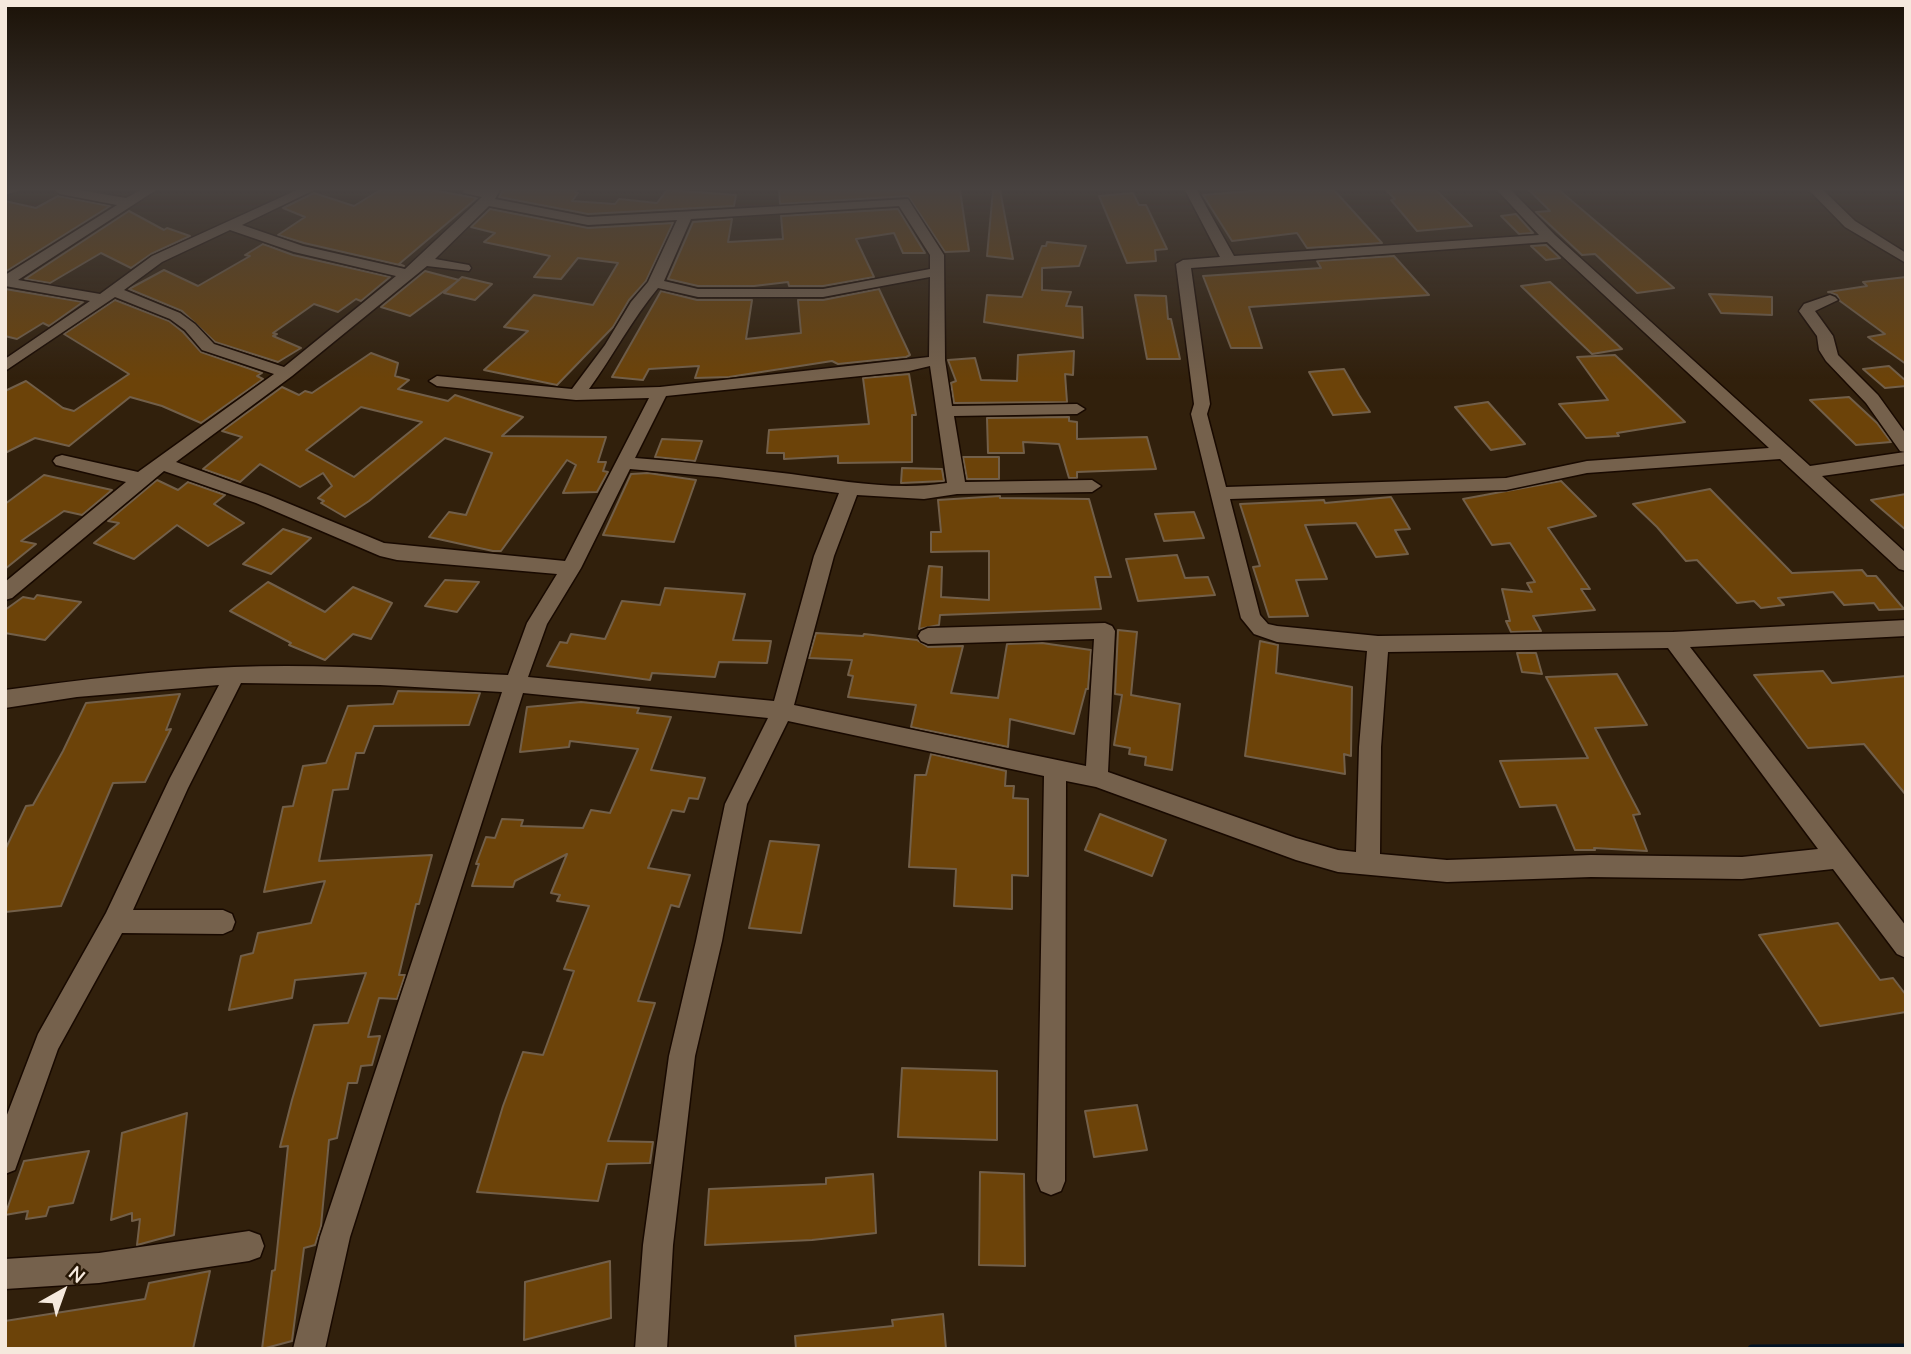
<!DOCTYPE html>
<style>
body{margin:0}
#map{position:relative;width:1911px;height:1354px;overflow:hidden;background:#31200c;font-family:"Nunito Sans",sans-serif}
canvas{display:block}
.frame{position:absolute;inset:0;border:7px solid #f5e9dd;pointer-events:none}
.north{position:absolute;left:28px;top:1256px;width:70px;height:70px;-webkit-text-stroke:5px #261604;paint-order:stroke;rotate:40deg;font-size:19px;font-weight:700;line-height:28px;text-align:center;color:#f5e9dd}
.north::after{content:'';display:block;margin:auto;width:24px;height:32px;background:#f5e9dd;clip-path:polygon(50% 0,100% 100%,50% 72%,0 100%)}
</style>
<div id="map">
<canvas width="1911" height="1354"></canvas>
<div class="frame"></div>
<div class="north">N</div>
</div>
<script>
const context = document.querySelector('canvas').getContext('2d');
context.lineJoin = 'round';
function strokePath(path, color, width, dash) {
  context.strokeStyle = color;
  context.lineWidth = width;
  context.lineCap = dash ? 'butt' : 'round';
  context.setLineDash(dash || []);
  context.stroke(path);
}
function fillPath(path, color) {
  context.fillStyle = color;
  context.fill(path, 'evenodd');
}
strokePath(new Path2D(`
 M1752,1349L1906,1348`), '#021324', 9);
const building = new Path2D(`
 M380,190H431L477,198L399,264L404,266L304,243L278,235L305,217L283,208L314,193L354,206Z
 M503,190H577L575,192L578,193L572,201L615,204L619,199L657,203L667,190L736,195L734,206L588,214L499,197Z
 M779,190H960L969,251L945,252L908,196L780,204Z
 M993,190H1000L1013,259L987,256Z
 M1263,190H1334L1382,243L1307,248L1297,233L1232,241L1203,195Z
 M1386,190H1436L1472,226L1417,231L1391,200L1395,199Z
 M1529,190H1559L1674,288L1637,293L1595,254L1582,255L1536,212L1550,211Z
 M1133,193L1139,205H1146L1167,249L1155,250L1156,261L1127,263L1099,196Z
 M58,196L110,206L5,272V201L36,208Z
 M490,209L588,228L673,223L646,281L629,300L613,327L557,385L484,370L528,331L504,327L534,295L593,305L618,263L578,258L561,279L534,277L550,256L484,242L495,233L471,227Z
 M898,209L925,253H903L894,233L856,239L874,277L823,286H789L788,282L754,286H698L668,279L693,222L732,219L728,242L783,239L781,216Z
 M129,211L164,230L167,228L190,236L151,254L131,268L101,253L50,283L25,279Z
 M1516,214L1533,233L1519,234L1501,216Z
 M1047,242L1086,246L1079,266L1042,268V290L1071,292L1066,306L1082,307L1083,338L984,322L987,295L1022,297L1042,246H1046Z
 M263,244L293,255L390,277L361,301L356,299L338,312L314,304L273,333L277,334L273,336L301,348L278,362L215,342L182,311L129,289L164,270L198,286L250,256L245,255Z
 M1546,245L1560,258L1546,260L1531,246Z
 M1394,256L1429,295L1249,307L1262,348H1231L1203,276L1321,268L1317,261Z
 M425,271L459,280L410,316L381,307Z
 M462,277L492,284L475,300L444,293Z
 M1906,277V364L1868,337L1885,334L1840,301L1837,295L1828,292L1867,286L1863,282Z
 M1550,282L1622,349L1592,354L1521,286Z
 M5,289L83,302L49,326L43,323L17,339L5,336Z
 M879,289L910,355L906,357L838,364L832,361L729,377L695,378L699,366L649,369L643,380L612,377L661,291L697,300H752L746,339L801,333L798,300H823Z
 M1709,294L1772,297V315L1721,313Z
 M1135,295L1166,296L1168,319H1171L1180,359H1147Z
 M115,300L169,321L183,332L201,352L262,373L257,376L263,379L201,423L162,406L130,397L69,446L35,438L5,453V391L26,381L63,408L74,411L129,374L64,334Z
 M1074,351L1073,375L1065,374L1067,402L954,403L951,383L956,381L948,360L975,358L981,380L1017,381L1018,355Z
 M371,353L398,363L395,376L409,380L398,389L448,401L455,395L523,417L502,436L606,437L598,462H606L603,471L608,472L597,492L563,493L576,465L567,460L501,551H493L429,537L449,512L466,515L492,453L445,438L369,501L345,517L321,503L324,501L318,498L332,486L323,473L300,487L260,464L240,482L203,469L242,437L222,431L282,387L299,395L305,391L312,393ZM361,407L422,422L354,477L306,450Z
 M1615,355L1685,422L1617,433L1619,436L1586,438L1559,404L1608,400L1577,357Z
 M1889,366L1906,381V386L1885,388L1863,369Z
 M1344,369L1359,395L1370,412L1333,415L1309,372Z
 M909,374L916,415H912V462L838,463V456L784,459V453H767L769,430L869,424L863,378Z
 M1849,397L1877,423L1891,442L1856,445L1810,400Z
 M1488,402L1525,444L1491,450L1455,407Z
 M1069,417V421L1077,422V439L1147,437L1156,469L1077,472V478H1069L1059,444L1023,442L1024,453H988L987,418Z
 M662,439L702,441L695,461L655,457Z
 M963,457H999V479H967Z
 M902,468L942,469L944,481L901,483Z
 M648,473L696,480L674,542L603,535L631,474Z
 M44,475L112,490L82,515L64,511L21,541L36,544L5,569V504Z
 M157,480L178,490L188,482L225,495L214,504L244,523L208,546L177,525L134,559L94,543L119,523L108,521Z
 M1561,481L1596,516L1548,528L1590,589H1581L1595,610L1533,616L1541,631L1511,632L1506,621H1510L1502,589L1532,592L1527,583L1535,582L1510,543L1492,545L1463,499Z
 M1710,489L1792,573L1862,570L1867,576H1876L1904,609L1879,610L1874,603L1844,605L1833,592L1778,598L1784,605L1761,608L1754,601L1737,603L1697,560L1686,561L1657,527L1633,504Z
 M1906,494V530L1871,500Z
 M1000,496V498L1089,499L1111,577H1095L1101,609L940,615L939,625L919,629L929,566L942,567L941,597L989,600V551L931,552V532H941L938,500Z
 M1391,497L1410,529L1395,530L1408,554L1376,557L1356,523L1305,525L1327,579L1296,580L1308,616L1269,617L1253,567L1260,566L1240,504L1324,500L1325,503Z
 M1194,512L1204,538L1164,541L1155,514Z
 M283,529L311,538L271,574L243,564Z
 M1177,555L1185,578L1208,577L1215,595L1138,601L1126,559Z
 M445,580L479,582L457,612L425,606Z
 M268,582L325,612L353,587L392,603L371,639L353,634L325,660L289,645L291,643L230,611Z
 M665,588L745,594L733,640L771,641L767,663L719,662L715,677L652,673L650,680L547,666L560,642L567,643L571,634L605,639L622,601L660,605Z
 M37,595L81,602L45,640L5,633V610L23,597L34,599Z
 M1118,630L1137,632L1131,695L1180,704L1172,770L1145,765L1146,757L1129,754L1130,748L1114,745L1122,695L1115,694Z
 M816,633L863,636L864,634L917,640L928,647L963,646L951,693L998,698L1007,644L1042,643L1091,650L1088,689H1086L1074,734L1010,719L1008,747L911,727L916,705L848,697L853,676L848,675L852,660L809,658Z
 M1260,641L1278,645L1276,673L1352,687L1351,756L1344,754L1345,774L1245,756Z
 M1517,653H1536L1542,674L1522,672Z
 M1823,671L1832,683L1906,676V795L1864,744L1808,748L1754,675Z
 M1617,674L1647,725L1595,728L1640,814L1633,815L1647,851L1594,848L1595,850H1575L1556,805L1520,807L1500,761L1588,758L1546,677Z
 M398,691L480,693L469,725L374,726L364,753H356L348,789L333,790L319,861L432,855L419,904H416L399,975H405L397,999L379,998L368,1037L380,1036L372,1065L361,1066L357,1083H348L337,1138L329,1140L321,1226L315,1245L304,1248L292,1341L262,1349L272,1271L275,1270L288,1146L280,1147L292,1100L314,1025L348,1023L366,973L295,980L292,998L229,1010L241,956L253,953L258,933L311,923L325,881L264,892L283,807L293,806L303,766L326,763L348,706L393,704Z
 M180,694L166,730L171,729L145,782L113,783L61,906L5,912V850L26,806L33,805L63,751L86,703Z
 M581,702L639,708L637,713L671,717L651,770L705,778L698,799L689,798L684,812L672,810L648,868L690,875L679,907L671,905L638,1001L655,1003L608,1141L653,1142L650,1163L607,1164L598,1201L477,1192L503,1106L523,1052L543,1055L574,971L564,969L589,906L557,901L560,895L551,893L567,854L515,881L513,887L472,886L479,864H476L486,837L495,838L502,819L523,820L521,826L583,828L591,810L610,813L638,749L570,741L569,747L520,752L527,707Z
 M931,754L1006,771L1005,786H1014L1013,798L1028,799V876L1012,875V909L954,906L956,869L909,867L915,775H926Z
 M1100,814L1166,840L1152,876L1085,850Z
 M770,841L819,845L801,933L749,928Z
 M1838,923L1880,980L1893,978L1906,995V1012L1820,1026L1759,935Z
 M902,1068L997,1071V1140L898,1137Z
 M1137,1105L1147,1150L1094,1157L1085,1111Z
 M187,1113L174,1235L137,1245L140,1219L132,1221V1213L111,1220L122,1133Z
 M89,1151L73,1203L49,1207L46,1216L26,1219L28,1211L5,1215L24,1161Z
 M980,1172L1024,1174L1025,1266L979,1265Z
 M873,1174L876,1233L812,1240L705,1245L709,1189L826,1184V1178Z
 M610,1261L611,1318L524,1340L525,1282Z
 M210,1271L193,1349H5V1321L145,1299L149,1283Z
 M943,1314L946,1349H796L795,1336L893,1326L892,1320Z`);
fillPath(building, '#6c4309');
strokePath(building, '#725f49', 2);
const street = new Path2D(`
 M5,190H20L5,195Z
 M54,190H79L126,198L141,190H156L18,280L100,294L152,256L297,190H314L242,225L303,246L405,269L482,197L464,193L463,190H500L495,199L588,217L908,199L944,255L945,360L952,406L1077,404L1085,409L1077,414L954,416L965,482L1092,480L1101,486L1092,492L957,494L924,499L857,495L834,556L794,705L1086,766L1094,639L928,644L921,641L918,636L921,631L928,628L1105,623L1112,626L1115,631L1108,772L1296,838L1338,850L1356,852L1359,747L1367,651L1277,642L1254,634L1241,618L1191,414L1194,404L1176,264L1183,260L1220,257L1185,190H1197L1234,256L1539,235L1497,190H1511L1555,235L1810,466L1905,452L1900,451L1866,403L1826,361L1819,350L1817,336L1799,311L1804,304L1830,295L1835,297L1838,300L1815,311L1833,336L1838,355L1878,395L1906,434V464L1822,476L1906,553V571L1899,569L1780,459L1587,473L1506,490L1230,499L1260,615L1268,624L1277,626L1378,636L1673,632L1906,620V636L1690,647L1906,926V958L1897,954L1833,869L1742,879L1591,877L1447,882L1338,872L1296,860L1096,787L1066,781L1065,1181L1061,1191L1051,1195L1041,1191L1037,1181L1044,776L788,721L747,804L722,941L695,1056L673,1245L667,1349H635L643,1245L669,1056L696,941L725,804L768,718L523,693L350,1237L325,1349H293L320,1237L502,692L380,685L241,683L188,788L133,910H223L232,914L235,922L232,930L223,934L122,933L58,1049L15,1170L5,1174V1120L38,1034L106,913L170,778L219,685L77,697L5,708V690C81,680 158,670 234,667C325,663 417,671 508,675L527,623L557,574L397,560L380,556L256,503L164,471L12,598L5,600V582L126,482L56,465L53,461L56,457L62,455L138,472L274,374L202,350L185,330L170,319L115,297L5,371V359L90,301L5,286V275L117,205L60,194ZM489,206L588,225L677,220L648,282L631,302L605,345L572,389L437,376L429,381L437,386L576,400L649,398L565,561L384,543L268,495L176,462L292,376L427,266L469,271L471,268L469,265L435,259ZM899,206L930,255V269L823,289H698L664,281L691,219ZM230,230L294,252L396,276L284,367L214,344L195,324L180,313L124,290L162,262ZM1547,242L1769,448L1587,461L1506,478L1226,487L1207,414L1210,404L1191,268ZM930,277L929,357L660,387L589,389C613,356 632,319 658,288L698,297H823ZM930,366L947,483C896,491 842,481 791,474C739,468 688,462 635,458L666,396L909,371ZM630,469L718,477L839,493L814,556L774,701L528,677L547,624L581,568ZM1668,648L1818,849L1742,857L1591,855L1447,860L1380,854L1381,747L1388,652Z
 M1809,190H1823L1855,221L1906,253V263L1845,227Z
 M249,1231L260,1235L264,1246L260,1257L249,1261L99,1283L5,1289V1259L99,1253Z`);
strokePath(street, '#180900', 3);
fillPath(street, '#75614c');
const sky = context.createLinearGradient(0, 0, 0, 379);
sky.addColorStop(0, '#1b1207');
sky.addColorStop(0.5, '#484240');
sky.addColorStop(1, '#48424000');
context.fillStyle = sky;
context.fillRect(0, 0, 1911, 379);
</script>
